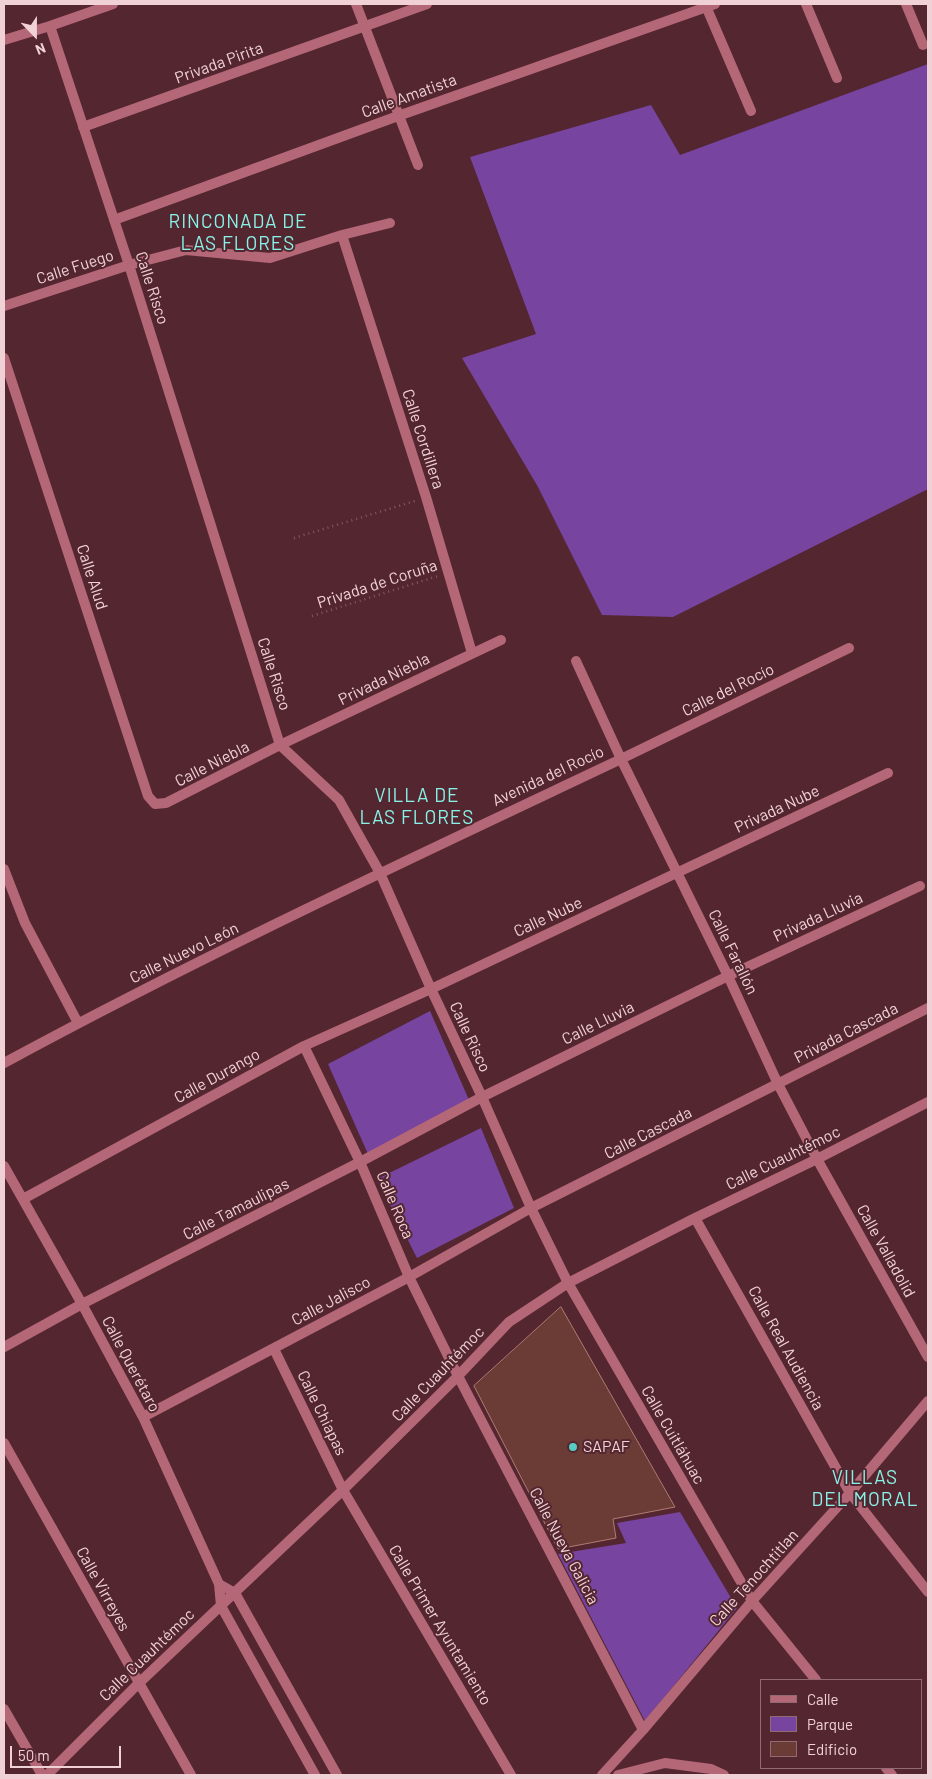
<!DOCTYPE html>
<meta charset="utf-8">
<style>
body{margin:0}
#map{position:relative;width:932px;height:1779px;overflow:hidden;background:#542630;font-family:Barlow,sans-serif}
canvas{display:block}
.frame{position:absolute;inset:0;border:5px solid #f0d2d6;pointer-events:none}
.legend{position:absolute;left:760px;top:1679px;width:162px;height:90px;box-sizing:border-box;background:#542630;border:1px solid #926b72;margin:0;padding:6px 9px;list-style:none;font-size:15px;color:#f0d2d6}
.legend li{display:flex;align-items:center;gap:10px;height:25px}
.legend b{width:25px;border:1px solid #926b72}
.north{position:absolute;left:10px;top:10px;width:50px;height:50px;-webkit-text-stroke:4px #542630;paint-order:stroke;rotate:158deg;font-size:14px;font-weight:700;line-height:20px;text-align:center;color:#f0d2d6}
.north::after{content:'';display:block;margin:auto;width:18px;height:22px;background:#f0d2d6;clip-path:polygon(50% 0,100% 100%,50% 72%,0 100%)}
.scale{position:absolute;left:10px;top:1746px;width:111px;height:22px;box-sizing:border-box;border:2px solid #f0d2d6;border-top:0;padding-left:6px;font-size:15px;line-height:18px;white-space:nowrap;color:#f0d2d6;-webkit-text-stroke:4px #542630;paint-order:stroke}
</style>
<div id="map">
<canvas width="932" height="1779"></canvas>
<div class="frame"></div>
<ul class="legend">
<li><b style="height:6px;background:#b46776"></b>Calle</li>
<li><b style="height:14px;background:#77449f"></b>Parque</li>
<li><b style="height:14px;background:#6b3b36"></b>Edificio</li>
</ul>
<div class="north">N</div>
<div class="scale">50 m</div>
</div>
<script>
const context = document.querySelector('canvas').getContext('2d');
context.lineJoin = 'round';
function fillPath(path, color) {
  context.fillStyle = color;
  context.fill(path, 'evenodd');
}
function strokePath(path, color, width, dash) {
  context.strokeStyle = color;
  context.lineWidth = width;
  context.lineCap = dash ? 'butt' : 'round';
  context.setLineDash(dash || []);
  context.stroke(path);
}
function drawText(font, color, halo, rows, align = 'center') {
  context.font = font + ' Barlow,sans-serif';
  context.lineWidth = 4;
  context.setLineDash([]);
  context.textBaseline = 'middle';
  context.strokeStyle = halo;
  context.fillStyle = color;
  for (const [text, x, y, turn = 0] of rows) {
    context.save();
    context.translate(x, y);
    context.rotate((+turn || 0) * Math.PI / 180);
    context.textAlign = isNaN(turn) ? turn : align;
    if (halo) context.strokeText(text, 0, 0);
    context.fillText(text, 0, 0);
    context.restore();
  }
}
fillPath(new Path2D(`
 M928,64V489L673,617L602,615L538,487L462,358L536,334L470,157L651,105L680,155Z
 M430,1011L469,1100L368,1154L328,1064Z
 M481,1128L514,1208L417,1258L377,1179Z
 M680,1512L737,1608L645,1721L558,1554L626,1543L617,1523Z`), '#77449f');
const building = new Path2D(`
 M561,1307L675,1507L613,1519L616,1538L558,1549L474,1386Z`);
fillPath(building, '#6b3b36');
strokePath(building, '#b17b73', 1);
strokePath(new Path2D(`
 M294,538L415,501
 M312,616L438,576`), '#845b63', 2.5, [1, 4]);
strokePath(new Path2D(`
 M356,4L418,165
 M705,4L751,111
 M806,4L837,78
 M906,4L923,45
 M50,26L129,265L280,745L339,800L380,873L431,989L482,1097L531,1208L568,1283L752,1601L816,1680
 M4,40L50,26L113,4
 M83,127L427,4
 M114,220L398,116L715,4
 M342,235L426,497L472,653
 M4,306L129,265L186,250L270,258L342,235L390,223
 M4,358L148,796L155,804L166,803L280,745L501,640
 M576,661L621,759L728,976L778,1084L817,1159L928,1357
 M4,869L25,923L78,1023
 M304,1046L360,1162L409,1277L458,1376L643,1730
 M4,1063C205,954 412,858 619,760C696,723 772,685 849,648
 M4,1166L82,1304L143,1417L219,1584L221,1606L315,1775
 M23,1199L304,1046L431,989L888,773
 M695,1218L850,1493L928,1592
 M4,1347L82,1304L360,1162L482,1097L728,976L920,886
 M274,1349L343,1490L511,1775
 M143,1417L409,1277L531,1208L928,1008
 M4,1443L191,1775
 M219,1584L235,1593L337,1775
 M4,1709L42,1775
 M886,1768L892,1775
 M47,1775L139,1683L343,1490L458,1376L509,1322L568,1283L695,1218L817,1159L928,1102
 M602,1775L643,1730L752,1601L850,1493L928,1401
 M618,1775L665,1763L711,1769L724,1775`), '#b46776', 10);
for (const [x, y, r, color] of [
 [573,1447,5,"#56cec4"]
]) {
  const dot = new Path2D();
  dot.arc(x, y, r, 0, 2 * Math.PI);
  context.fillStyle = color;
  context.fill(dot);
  strokePath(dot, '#542630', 2);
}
drawText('16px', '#f0d2d6', '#542630', [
 ["Privada Pirita",219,63,-20],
 ["Calle Amatista",409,96,-20],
 ["Calle Fuego",75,267,-18],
 ["Calle Risco",152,288,72],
 ["Calle Cordillera",423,439,72],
 ["Calle Alud",92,577,72],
 ["Privada de Coruña",377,584,-18],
 ["Calle Risco",274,674,72],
 ["Privada Niebla",384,679,-26],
 ["Calle del Rocío",728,690,-26],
 ["Calle Niebla",212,764,-27],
 ["Avenida del Rocío",548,776,-25],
 ["Privada Nube",777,809,-25],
 ["Calle Nube",548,917,-25],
 ["Privada Lluvia",818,917,-25],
 ["Calle Farallón",733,952,64],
 ["Calle Nuevo León",184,953,-26],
 ["Calle Lluvia",598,1023,-26],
 ["Privada Cascada",846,1033,-27],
 ["Calle Risco",470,1037,65],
 ["Calle Durango",217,1076,-29],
 ["Calle Cascada",648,1133,-27],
 ["Calle Cuauhtémoc",783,1158,-26],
 ["Calle Roca",395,1205,67],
 ["Calle Tamaulipas",236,1209,-27],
 ["Calle Valladolid",886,1251,61],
 ["Calle Jalisco",331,1301,-28],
 ["Calle Real Audiencia",786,1348,61],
 ["Calle Querétaro",131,1364,62],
 ["Calle Cuauhtémoc",438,1374,-46],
 ["Calle Chiapas",322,1413,64],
 ["Calle Cuitláhuac",673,1435,60],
 ["Calle Nueva Galicia",564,1546,62],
 ["Calle Tenochtitlan",754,1578,-48],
 ["Calle Virreyes",103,1589,61],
 ["Calle Primer Ayuntamiento",440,1625,59],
 ["Calle Cuauhtémoc",147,1655,-44]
]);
drawText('16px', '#f0d2d6', '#542630', [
 ["SAPAF",583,1447]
], 'left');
context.letterSpacing = '1px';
drawText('19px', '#88f2e8', '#542630', [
 ["RINCONADA DE",238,222],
 ["LAS FLORES",238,244],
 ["VILLA DE",417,796],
 ["LAS FLORES",417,818],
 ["VILLAS",865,1478],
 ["DEL MORAL",865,1500]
]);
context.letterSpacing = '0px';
</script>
